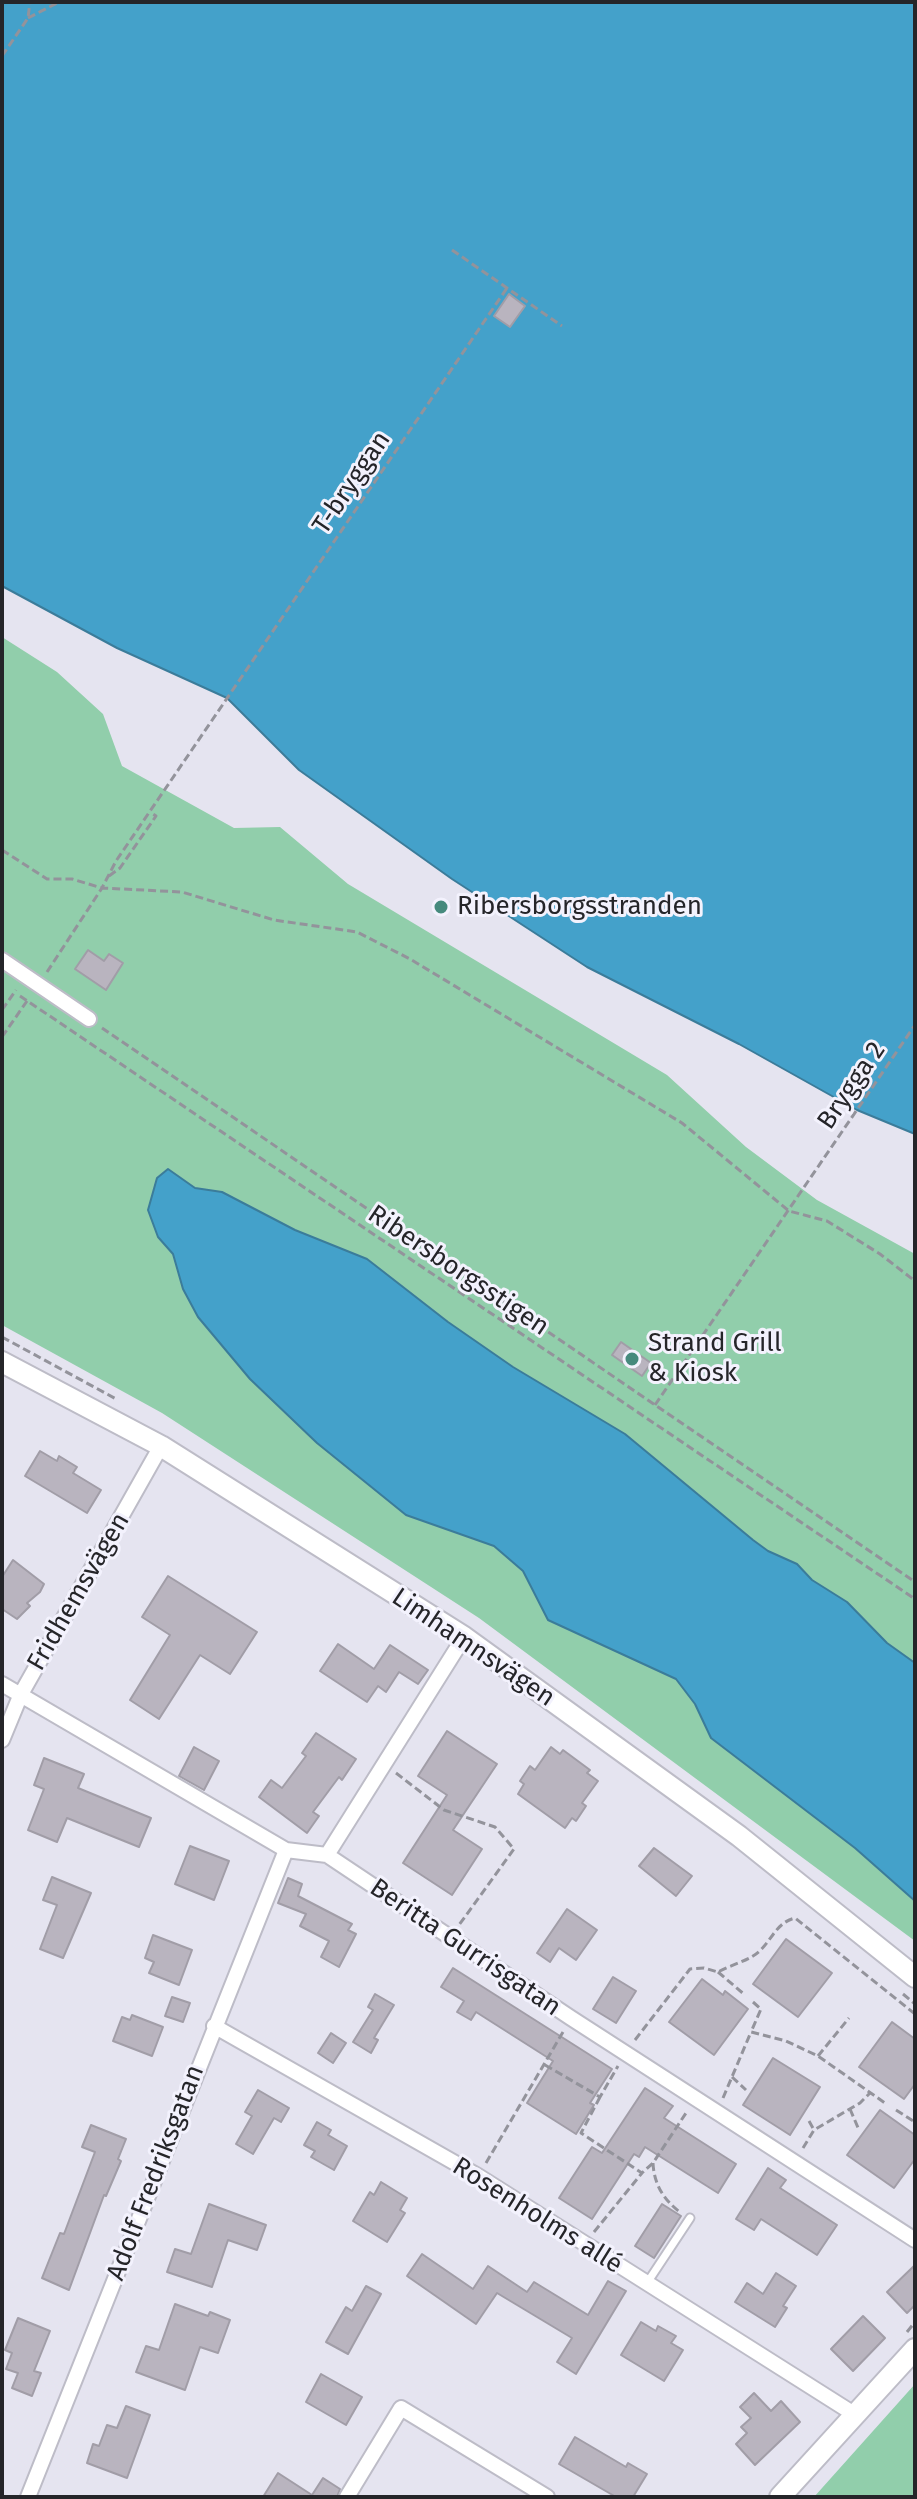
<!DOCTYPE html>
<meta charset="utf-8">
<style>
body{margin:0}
#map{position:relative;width:917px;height:2499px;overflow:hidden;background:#e5e4f0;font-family:"Fira Sans",sans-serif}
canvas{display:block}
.frame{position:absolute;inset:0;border:4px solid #252529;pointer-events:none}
</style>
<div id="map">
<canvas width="917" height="2499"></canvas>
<div class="frame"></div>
</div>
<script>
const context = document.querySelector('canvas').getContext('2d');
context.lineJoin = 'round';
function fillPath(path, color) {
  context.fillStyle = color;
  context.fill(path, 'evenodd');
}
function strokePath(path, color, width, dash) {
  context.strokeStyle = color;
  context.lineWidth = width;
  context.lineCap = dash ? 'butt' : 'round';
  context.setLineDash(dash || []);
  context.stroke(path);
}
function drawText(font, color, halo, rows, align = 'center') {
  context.font = font + ' "Fira Sans",sans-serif';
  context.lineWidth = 6;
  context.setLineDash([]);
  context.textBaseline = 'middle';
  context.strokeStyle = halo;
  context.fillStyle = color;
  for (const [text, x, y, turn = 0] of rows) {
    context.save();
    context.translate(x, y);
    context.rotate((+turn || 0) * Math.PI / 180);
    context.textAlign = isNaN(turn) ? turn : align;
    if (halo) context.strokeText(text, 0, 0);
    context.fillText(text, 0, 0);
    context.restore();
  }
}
fillPath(new Path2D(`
 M2,637L57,672L103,714L122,766L234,828L280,827L348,884L667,1075L746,1147L817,1200L915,1254V1941L479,1618L162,1413L2,1325Z
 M915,2384V2497H814Z`), '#91ceab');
const water = new Path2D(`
 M2,2H915V1134L857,1110L739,1044L587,967L452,879L299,770L227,698L117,648L2,586Z
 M168,1169L195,1188L222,1192L295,1230L367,1259L448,1322L513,1367L625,1434L753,1540L768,1551L797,1564L812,1580L847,1602L887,1643L915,1663V1901L855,1848L711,1738L695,1704L676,1679L548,1620L523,1571L494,1546L406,1515L317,1443L250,1379L198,1317L183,1289L173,1254L158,1237L148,1210L157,1178Z`);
fillPath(water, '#44a1ca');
strokePath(water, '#3b7c9a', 2);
const building = new Path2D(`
 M509,294L525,306L510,327L494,316Z
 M88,950L104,961L109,954L123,963L106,990L75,969Z
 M621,1342L651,1363L642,1376L612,1355Z
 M40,1451L57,1461L59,1456L77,1467L73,1473L101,1490L87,1513L25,1476Z
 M13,1560L44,1584L40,1592L27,1603L30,1606L17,1619L2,1609V1577Z
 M168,1576L257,1632L230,1674L200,1655L159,1719L130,1700L170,1635L142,1617Z
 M338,1644L374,1669L390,1645L428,1670L418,1684L399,1672L386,1692L378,1686L367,1702L320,1671Z
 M447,1731L497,1764L453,1830L482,1849L452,1895L403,1863L447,1795L418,1776Z
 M316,1733L356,1759L342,1780L339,1777L313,1812L319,1816L307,1833L259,1797L271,1780L282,1788L306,1756L302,1753Z
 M194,1747L219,1761L204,1790L179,1776Z
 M551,1747L560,1754L563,1750L590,1770L587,1773L598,1781L582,1803L586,1806L576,1821L572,1818L565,1828L518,1794L524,1784L520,1781L530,1766L535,1770Z
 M44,1758L84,1774L78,1788L151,1818L139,1847L67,1818L57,1842L28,1830L44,1789L34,1785Z
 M190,1846L229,1861L214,1900L175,1884Z
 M654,1848L692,1876L676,1896L639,1866Z
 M52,1877L91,1893L63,1958L40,1949L57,1905L43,1900Z
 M288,1878L302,1884L298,1896L352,1924L348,1930L356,1934L339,1967L321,1957L329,1941L300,1926L306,1914L278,1903Z
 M567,1909L597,1930L576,1960L559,1948L550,1962L537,1953Z
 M153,1935L192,1950L179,1985L149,1973L154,1962L145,1958Z
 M786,1939L832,1973L798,2017L753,1984Z
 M453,1968L612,2069L590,2103L594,2105L576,2134L527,2103L553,2061L476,2012L471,2020L457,2012L464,2001L441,1987Z
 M613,1977L636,1991L616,2023L593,2009Z
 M702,1979L723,1995L725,1991L748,2009L714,2055L669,2022Z
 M375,1994L394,2005L374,2038L378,2040L371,2053L353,2042L373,2010L368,2007Z
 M172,1997L190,2003L183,2022L165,2016Z
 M132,2015L163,2027L152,2056L113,2041L122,2017L130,2020Z
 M892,2022L915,2039V2084L904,2099L859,2067Z
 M331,2033L346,2043L333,2063L318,2053Z
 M773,2058L820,2087L790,2135L743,2105Z
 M645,2088L673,2106L664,2118L736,2164L718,2193L645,2147L639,2157L634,2154L592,2219L559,2198L592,2147L602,2153Z
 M258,2090L289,2108L281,2122L274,2118L253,2154L236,2144L252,2116L245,2112Z
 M880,2110L915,2135V2159L894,2188L847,2155Z
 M317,2122L331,2130L328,2135L347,2146L334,2170L311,2157L315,2151L304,2145Z
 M91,2125L126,2139L118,2159L121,2161L106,2196L104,2195L69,2290L42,2278L60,2233L64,2234L95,2152L82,2147Z
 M768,2168L786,2180L780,2188L837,2225L817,2255L761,2219L754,2230L736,2219Z
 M381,2182L407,2198L400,2210L405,2213L387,2242L353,2221L370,2192L374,2195Z
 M209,2204L266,2225L257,2250L228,2240L212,2287L167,2272L175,2249L191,2254Z
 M662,2204L681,2216L654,2258L635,2246Z
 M422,2254L473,2289L488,2266L527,2292L534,2282L588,2315L608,2281L626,2291L576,2374L557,2362L572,2338L497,2293L476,2324L407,2276Z
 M915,2265V2305L907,2313L887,2292Z
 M776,2273L796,2286L783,2306L787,2308L775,2327L735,2302L747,2283L763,2294Z
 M366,2286L381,2294L348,2354L326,2342L346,2307L352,2311Z
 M175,2304L208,2316L210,2312L230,2320L218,2353L200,2347L185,2390L136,2372L146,2346L159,2350Z
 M863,2316L885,2338L853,2371L831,2349Z
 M18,2318L50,2331L34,2371L41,2373L32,2396L12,2388L18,2373L6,2369L12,2353L5,2350Z
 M641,2322L656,2331L658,2326L676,2336L671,2343L683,2350L664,2381L621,2355Z
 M321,2374L362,2397L346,2425L306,2402Z
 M754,2393L771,2411L781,2401L800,2422L755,2465L736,2444L747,2433L741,2427L751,2418L740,2407Z
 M126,2406L150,2415L127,2478L87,2463L93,2444L99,2446L107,2425L117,2428Z
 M575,2437L626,2467L628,2463L647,2474L633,2497H616L559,2464Z
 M278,2473L312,2495L323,2478L340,2489L337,2497H263Z`);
fillPath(building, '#b9b4bf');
strokePath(building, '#a19da7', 2);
const lane = new Path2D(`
 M647,2283L690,2218`);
const street = new Path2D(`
 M2,960L89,1019
 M2,1684L286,1850L327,1855L571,2018L915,2240
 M2,1740L21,1694L161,1446
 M327,1855L464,1637
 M214,2026L478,2176L854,2414
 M28,2497L286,1850
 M347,2497L401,2408L547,2497`);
const secondary = new Path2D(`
 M2,1362L161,1446L464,1637L739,1836L915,1977
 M780,2497L915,2349`);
strokePath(lane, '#bdbcc7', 11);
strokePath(street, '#bdbcc7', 18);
strokePath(secondary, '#bdbcc7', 24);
strokePath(new Path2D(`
 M28,18L59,2
 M2,56L28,18L30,2
 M452,250L562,326
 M2,850L47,879H72L102,888L182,892L274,920L357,932L410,959L682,1123L789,1211L827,1221L880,1254L915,1281
 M109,876L120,868L156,816L150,812
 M47,972L102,888L116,861L507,288
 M20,996L915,1599
 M2,1010L16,990
 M102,1028L915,1582
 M2,1037L27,1001
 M2,1337L118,1400
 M655,1405L915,1025
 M396,1773L444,1810L495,1827L514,1849L459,1925
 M718,1972L745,1995
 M903,1994L915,2004
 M753,2002L761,2009L751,2032L786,2041L818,2056L885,2103
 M635,2040L690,1969L704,1968L718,1972C729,1966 743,1962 753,1956C771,1945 774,1923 795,1918L915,2014
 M818,2056L849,2018
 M545,2065L600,2097L618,2066
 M732,2077L746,2090
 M600,2097L581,2133L642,2173L653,2163L686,2113
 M723,2098L751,2032
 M850,2109L859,2130
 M896,2110L915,2122
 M809,2121L814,2130
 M803,2148L814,2130L860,2103L870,2093
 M486,2163L563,2032
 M653,2163C654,2185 664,2200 681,2213
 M594,2232L642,2173
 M907,2332L915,2322`), '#93939b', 3, [8, 4]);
strokePath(lane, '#fff', 7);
strokePath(street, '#fff', 14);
strokePath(secondary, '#fff', 20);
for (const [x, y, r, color] of [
 [441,907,8,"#468a7d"],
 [632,1359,8,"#468a7d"]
]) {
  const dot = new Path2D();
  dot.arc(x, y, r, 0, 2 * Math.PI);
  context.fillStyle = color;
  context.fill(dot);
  strokePath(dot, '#f3f2fd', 3);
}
drawText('26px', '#252529', '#f3f2fd', [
 ["T-bryggan",352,483,-56],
 ["Brygga 2",852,1086,-56],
 ["Ribersborgsstigen",458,1271,34],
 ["Fridhemsvägen",79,1592,-60],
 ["Limhamnsvägen",473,1648,34],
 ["Beritta Gurrisgatan",465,1948,34],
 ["Adolf Fredriksgatan",156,2173,-69],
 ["Rosenholms allé",537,2216,32]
]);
drawText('26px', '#252529', '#f3f2fd', [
 ["Ribersborgsstranden",457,907],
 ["Strand Grill",648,1344],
 ["& Kiosk",648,1374]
], 'left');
</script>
